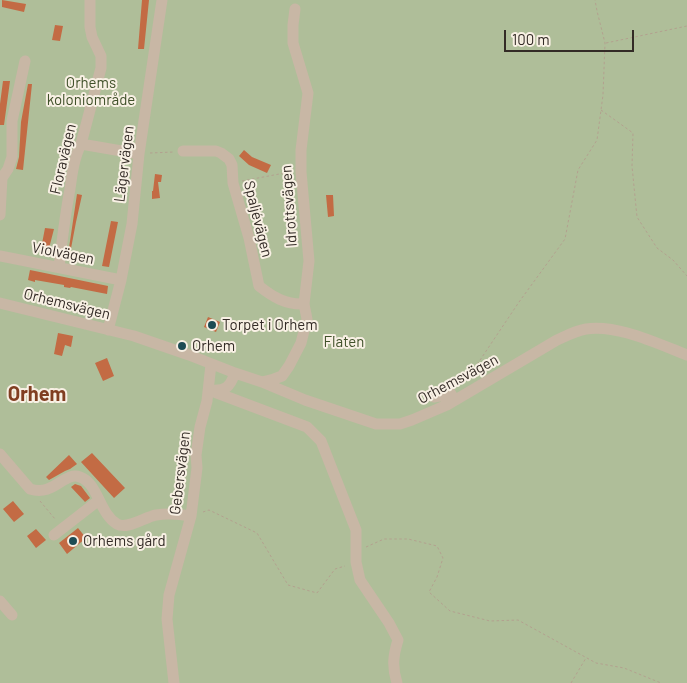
<!DOCTYPE html>
<meta charset="utf-8">
<style>
body{margin:0}
#map{position:relative;width:687px;height:683px;overflow:hidden;background:#f0e7d8;font-family:Barlow,sans-serif}
canvas{display:block}
.scale{position:absolute;left:504px;top:30px;width:130px;height:22px;box-sizing:border-box;border:2px solid #332b26;border-top:0;padding-left:6px;font-size:15px;line-height:18px;white-space:nowrap;color:#332b26;-webkit-text-stroke:4px #f8f0e4;paint-order:stroke}
</style>
<div id="map">
<canvas width="687" height="683"></canvas>
<div class="scale">100 m</div>
</div>
<script>
const context = document.querySelector('canvas').getContext('2d');
context.lineJoin = 'round';
function fillPath(path, color) {
  context.fillStyle = color;
  context.fill(path, 'evenodd');
}
function strokePath(path, color, width, dash) {
  context.strokeStyle = color;
  context.lineWidth = width;
  context.lineCap = dash ? 'butt' : 'round';
  context.setLineDash(dash || []);
  context.stroke(path);
}
function drawText(font, color, halo, rows, align = 'center') {
  context.font = font + ' Barlow,sans-serif';
  context.lineWidth = 4;
  context.setLineDash([]);
  context.textBaseline = 'middle';
  context.strokeStyle = halo;
  context.fillStyle = color;
  for (const [text, x, y, turn = 0] of rows) {
    context.save();
    context.translate(x, y);
    context.rotate((+turn || 0) * Math.PI / 180);
    context.textAlign = isNaN(turn) ? turn : align;
    if (halo) context.strokeText(text, 0, 0);
    context.fillText(text, 0, 0);
    context.restore();
  }
}
fillPath(new Path2D(`
 M0,0H687V683H0Z`), '#afbe99');
fillPath(new Path2D(`
 M2,0L26,4L24,12L2,7Z
 M142,0H149L144,49H138Z
 M55,25L63,26L60,41L52,40Z
 M3,81H10L4,125H0V104Z
 M28,84H32L23,170L16,169L19,157L21,122Z
 M244,150L252,157L271,165L267,173L249,165L239,156Z
 M155,174L162,175L161,182H158L160,198L152,199V191H153Z
 M77,194L82,195L76,222L69,259L68,258L69,248Z
 M326,195H333L334,216L328,217Z
 M111,221L118,222L109,267L102,266Z
 M45,228L54,229L47,256L40,254Z
 M30,270L108,286L107,294L71,287L70,288L64,287V285L35,280V282L28,280Z
 M208,317L220,322L216,332L204,327Z
 M58,333L73,336L71,347L65,345L62,356L54,354Z
 M107,358L114,376L103,381L95,363Z
 M92,453L125,488L114,498L81,462Z
 M69,455L77,464L70,469L65,471L49,480L46,477Z
 M75,484L81,486L90,498L85,502L71,487Z
 M13,501L24,514L14,522L3,509Z
 M78,528L86,538L67,554L59,543Z
 M36,529L46,540L36,548L27,536Z`), '#c36b44');
strokePath(new Path2D(`
 M606,43L687,26
 M601,110L633,133L632,166L637,217L657,248L673,260L687,276
 M150,153L174,152
 M242,181L290,172
 M466,381L519,302L565,239L578,170L597,140L603,95L605,43L597,11L595,0
 M40,501L55,519
 M203,512L209,510L257,533L288,585L317,593L335,569L345,566
 M366,547L384,539H408L437,546L443,558L437,577L429,592L450,611L490,621L518,620L596,663L624,668L661,683
 M571,683L586,658`), '#b3a18f', 1, [2.5, 2.5]);
strokePath(new Path2D(`
 M81,144L139,154
 M183,151H216L221,153L229,159L232,165L233,183L249,238L259,286C273,297 286,305 304,304
 M0,215L2,178L8,169L12,157V121L25,61
 M0,256L121,280
 M59,267C62,241 65,215 70,189C72,174 74,158 81,144L101,68V56L92,37L90,27V0
 M0,303L134,336L189,355L235,373L262,382L305,400L376,424H400L412,420L447,405L557,340C566,336 575,331 586,329C617,324 658,344 687,355
 M108,330L121,280L132,224L139,154L162,0
 M262,382L274,379L282,376L289,366L301,343L307,319L304,304L309,261L301,172V150L308,93L293,43V25L295,9
 M209,390L307,427L321,441L356,530V562L360,580L389,623L398,640C393,656 392,667 397,683
 M211,390C226,391 230,387 235,373
 M434,397L451,394L454,401
 M0,454L30,489C54,497 64,471 80,477C98,483 99,513 117,524C127,530 145,517 156,515C168,513 179,514 191,516
 M54,535L99,500
 M0,601L12,615
 M174,683L167,619L169,595L191,516L197,468L196,455L200,427L207,401L211,364`), '#c8b7a5', 11);
for (const [x, y, r, color] of [
 [212,325,5,"#1d4c54"],
 [182,346,5,"#1d4c54"],
 [73,541,5,"#1d4c54"]
]) {
  const dot = new Path2D();
  dot.arc(x, y, r, 0, 2 * Math.PI);
  context.fillStyle = color;
  context.fill(dot);
  strokePath(dot, '#f8f0e4', 2);
}
drawText('15px', '#40512a', '#f8f0e4', [
 ["Orhems",91,83],
 ["koloniområde",91,100],
 ["Flaten",344,342]
]);
drawText('15px', '#332b26', '#f8f0e4', [
 ["Floravägen",63,159,-77],
 ["Lägervägen",124,164,-83],
 ["Idrottsvägen",289,206,-94],
 ["Spaljévägen",258,219,76],
 ["Violvägen",63,253,11],
 ["Orhemsvägen",67,304,14],
 ["Orhemsvägen",458,379,-28],
 ["Gebersvägen",180,473,-83]
]);
drawText('15px', '#332b26', '#f8f0e4', [
 ["Torpet i Orhem",222,325],
 ["Orhem",192,346],
 ["Orhems gård",83,541]
], 'left');
drawText('bold 20px', '#803e21', '#f8f0e4', [
 ["Orhem",37,394]
]);
</script>
